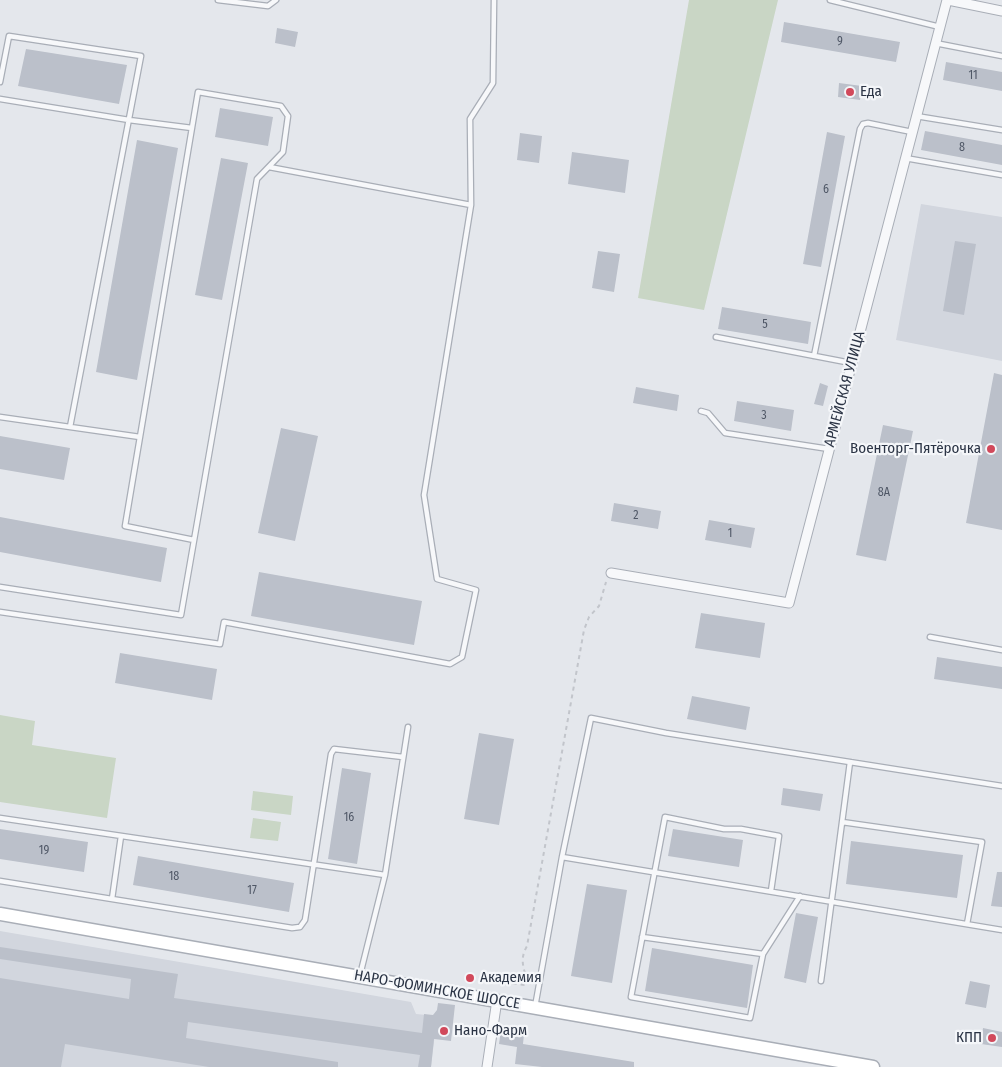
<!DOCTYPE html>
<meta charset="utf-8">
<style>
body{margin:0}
canvas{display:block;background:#e4e7ec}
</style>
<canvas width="1002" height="1067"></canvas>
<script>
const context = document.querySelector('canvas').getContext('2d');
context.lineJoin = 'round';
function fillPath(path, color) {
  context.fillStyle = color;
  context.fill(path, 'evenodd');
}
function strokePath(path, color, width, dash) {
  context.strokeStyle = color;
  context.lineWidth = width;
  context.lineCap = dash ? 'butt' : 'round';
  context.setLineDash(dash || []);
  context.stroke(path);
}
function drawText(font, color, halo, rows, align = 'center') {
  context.font = font + ' "Fira Sans Condensed",sans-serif';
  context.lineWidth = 4.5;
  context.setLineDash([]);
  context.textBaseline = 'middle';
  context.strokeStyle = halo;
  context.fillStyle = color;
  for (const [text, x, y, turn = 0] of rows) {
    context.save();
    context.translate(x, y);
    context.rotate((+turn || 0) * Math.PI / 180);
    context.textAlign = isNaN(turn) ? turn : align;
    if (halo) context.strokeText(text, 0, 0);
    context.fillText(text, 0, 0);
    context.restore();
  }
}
fillPath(new Path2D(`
 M921,204L1002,217V361L896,340Z
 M0,931L411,1002L416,1014L437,1016L431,1067H0Z`), '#d2d6de');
fillPath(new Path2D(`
 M689,0H778L704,310L638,298Z
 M0,715L35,721L32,745L116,758L107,818L0,802Z
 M253,791L293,796L291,815L251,810Z
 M253,818L281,822L278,841L250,838Z`), '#c9d6c5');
fillPath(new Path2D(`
 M784,22L900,42L896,62L781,42Z
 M277,28L298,32L295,47L275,43Z
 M26,49L127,65L119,104L18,86Z
 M946,62L1002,72V91L943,80Z
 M839,83L862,86L860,100L838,97Z
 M220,108L273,117L268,146L215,137Z
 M925,131L1002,145V165L921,150Z
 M827,132L845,136L821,267L803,264Z
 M520,133L542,136L539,163L517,160Z
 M137,140L178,148L137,380L96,372Z
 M572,152L629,160L625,193L568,184Z
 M221,158L248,163L222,300L195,295Z
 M955,241L976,244L964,315L943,311Z
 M598,251L620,254L614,292L592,288Z
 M722,307L811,322L808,344L718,329Z
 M994,373L1002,375V530L966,523Z
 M820,383L828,386L823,406L814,404Z
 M636,387L679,395L677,411L633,403Z
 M737,401L794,410L791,431L734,421Z
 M883,425L913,431L886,561L856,555Z
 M281,428L318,436L295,541L258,533Z
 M0,436L70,448L64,480L0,469Z
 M614,503L661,511L658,529L611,521Z
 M0,517L167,548L161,582L0,552Z
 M709,520L755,528L751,548L705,540Z
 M259,572L422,601L414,645L251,616Z
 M701,613L765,623L760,658L695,648Z
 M120,653L217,669L212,700L115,683Z
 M937,657L1002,667V689L934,679Z
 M692,696L750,707L746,730L687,719Z
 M479,733L514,739L499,825L464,819Z
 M342,768L371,773L357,864L328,859Z
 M783,788L823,794L820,811L781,805Z
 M0,829L88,842L84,872L0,859Z
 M673,829L743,840L739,867L668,856Z
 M851,841L963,855L957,898L846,884Z
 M138,856L294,883L289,912L133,885Z
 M997,872H1002V907L991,906Z
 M587,884L627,890L612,983L571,976Z
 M796,913L818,917L806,983L784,978Z
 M0,947L178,974L174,998L422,1033L424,1014L433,1015L437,1010L438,1003L455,1005L451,1041L434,1039L431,1067H418L420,1055L188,1022L186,1038L338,1062V1067H209L65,1044L61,1067H0V978L129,999L131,979L0,959Z
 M652,948L753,965L747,1008L645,991Z
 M970,981L990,985L986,1008L965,1004Z
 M983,1028L1002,1032V1047L981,1044Z
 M501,1030L524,1034L523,1044L634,1062V1067H542L515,1064L517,1047L499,1044Z`), '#bbc0ca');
const lane = new Path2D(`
 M218,0L268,6L276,0
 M830,0L940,27
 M935,43L1002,56
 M0,82L9,36L141,56L70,427
 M0,99L129,120L192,128
 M916,116L1002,130
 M905,158L1002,175
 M269,167L471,205L470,119L493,83L494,0
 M716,337L851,363
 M814,356L860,129L863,124L868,123L912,132
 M701,411L708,413L725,433L829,449
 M0,417L140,437
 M0,587L181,615L257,179L283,152L288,116L281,106L198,92L125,526L194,540
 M0,612L220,644L224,622L450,664L462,657L476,590L437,579L424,495L471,205
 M930,637L1002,650
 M0,818L385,875
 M842,822L982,842L967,924
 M562,857L1002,930
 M0,881L292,928L300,927L305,920L331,754L334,749L403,757
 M771,891L779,836L741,829H724L665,817L631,997L750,1018L763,954L800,896
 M112,899L121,836
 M642,937L763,954
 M360,975L385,875L408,727
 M821,981L850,762
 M535,1007L562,857L591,718L666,733L1002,786`);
const street = new Path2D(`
 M948,0L1002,11
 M611,573L789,603L947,0
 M487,1067L497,1000`);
const secondary = new Path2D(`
 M0,914L873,1067`);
strokePath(lane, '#a9aeb7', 7);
strokePath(street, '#a9aeb7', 11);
strokePath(secondary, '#a9aeb7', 15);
strokePath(new Path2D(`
 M481,979L525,985C528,970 517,964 527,946L584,630L589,617L599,606L606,582`), '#c2c5cb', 2, [4, 4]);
strokePath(lane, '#f7f8fa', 4.5);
strokePath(street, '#f7f8fa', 9);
strokePath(secondary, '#fff', 12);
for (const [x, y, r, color] of [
 [850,92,5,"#d1495b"],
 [991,449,5,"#d1495b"],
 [470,978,5,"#d1495b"],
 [444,1031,5,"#d1495b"],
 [992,1038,5,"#d1495b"]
]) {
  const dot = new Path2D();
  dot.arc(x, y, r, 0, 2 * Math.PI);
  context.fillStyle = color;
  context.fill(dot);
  strokePath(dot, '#f4f6f9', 2);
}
drawText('12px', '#4f5766', null, [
 ["9",840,42],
 ["11",973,76],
 ["8",962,148],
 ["6",826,190],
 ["5",765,325],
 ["3",764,416],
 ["8А",884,493],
 ["2",636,516],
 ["1",730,534],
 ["16",349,818],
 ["19",44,851],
 ["18",174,877],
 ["17",252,891]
]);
drawText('15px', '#2b3445', '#f4f6f9', [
 ["Еда",860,92],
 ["Военторг-Пятёрочка",981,449,"right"],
 ["Академия",480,978],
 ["Нано-Фарм",454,1031],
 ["КПП",982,1038,"right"]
], 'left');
drawText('15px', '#2b3445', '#f4f6f9', [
 ["АРМЕЙСКАЯ УЛИЦА",845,389,-75],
 ["НАРО-ФОМИНСКОЕ ШОССЕ",437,990,10]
]);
</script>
